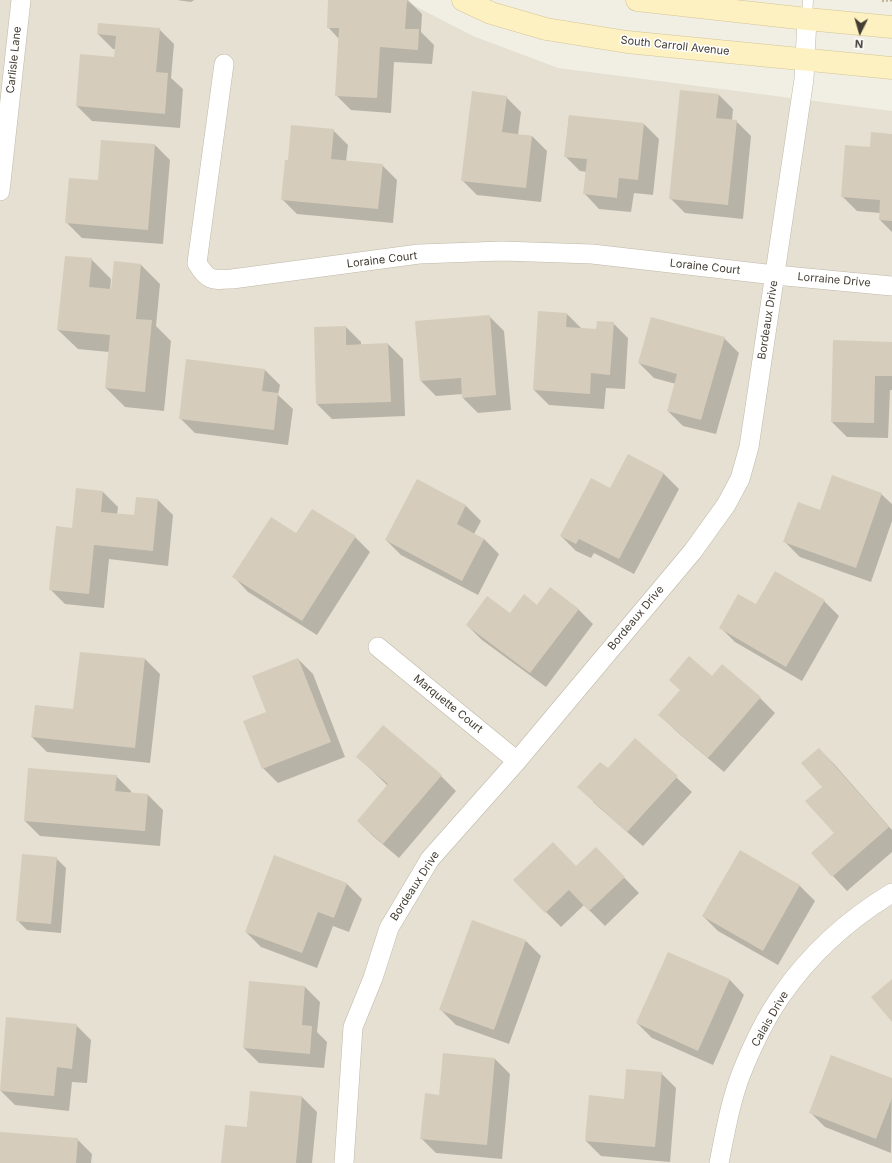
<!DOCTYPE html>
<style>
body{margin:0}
#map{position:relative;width:892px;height:1163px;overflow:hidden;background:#f1eee3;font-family:Inter,sans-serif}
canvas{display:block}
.north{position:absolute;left:840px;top:12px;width:40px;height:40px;-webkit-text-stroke:3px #fff;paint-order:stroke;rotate:185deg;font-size:11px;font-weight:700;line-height:16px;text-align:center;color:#433d33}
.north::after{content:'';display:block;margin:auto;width:14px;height:18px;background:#433d33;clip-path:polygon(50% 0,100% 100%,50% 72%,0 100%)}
</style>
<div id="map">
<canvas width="892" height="1163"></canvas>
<div class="north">N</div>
</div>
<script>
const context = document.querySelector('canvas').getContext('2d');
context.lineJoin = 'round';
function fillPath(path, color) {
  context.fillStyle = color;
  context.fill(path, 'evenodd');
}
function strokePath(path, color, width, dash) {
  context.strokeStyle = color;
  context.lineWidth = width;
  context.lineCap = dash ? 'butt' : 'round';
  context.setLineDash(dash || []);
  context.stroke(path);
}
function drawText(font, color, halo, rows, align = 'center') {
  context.font = font + ' Inter,sans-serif';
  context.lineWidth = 3;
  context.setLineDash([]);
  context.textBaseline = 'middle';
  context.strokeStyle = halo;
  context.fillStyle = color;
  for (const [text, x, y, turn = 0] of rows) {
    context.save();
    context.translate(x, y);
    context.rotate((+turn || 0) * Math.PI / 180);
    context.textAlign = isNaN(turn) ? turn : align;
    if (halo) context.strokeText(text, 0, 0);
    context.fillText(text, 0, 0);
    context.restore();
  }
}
fillPath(new Path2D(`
 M0,0H403L473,36L558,68L892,111V1163H0Z`), '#e5e0d1');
fillPath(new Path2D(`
 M177,0H194L191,2Z
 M329,0H408L422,14L421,32L434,45L432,64L394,62L391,113L351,110L336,95L339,39L328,27Z
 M159,29L174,44L171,78L183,89L180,128L92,121L77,106L115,58V49H113L98,34Z
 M718,94L733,109L732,120L736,121L751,136L743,219L685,213L670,198Z
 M506,97L521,112L518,135L532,136L547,151L541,202L477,195L462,180Z
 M569,116L644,124L659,139L653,195L634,193L631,212L599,209L585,194L587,172L580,171L565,156Z
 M333,130L348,145L346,161L382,165L397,180L393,223L297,214L282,199L289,161Z
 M892,135V232L880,220V213L857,211L842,196L871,148Z
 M155,145L170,160L163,244L82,238L67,223L99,181Z
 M91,259L111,279L110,290H112L141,265L160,284L156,326L171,341L164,411L125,407L106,388L109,352L78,349L58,330Z
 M539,312L567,314L582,329L597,330L613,323L628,338L625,389L606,388L604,409L549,405L534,390Z
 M489,316L504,331L511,410L478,413L463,398V394L436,396L421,381Z
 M346,327L361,342V345L388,344L403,359L405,416L332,419L317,404Z
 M724,338L739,353L716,434L683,426L668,411L676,384L654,378L639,363Z
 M892,343V390H890L888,438L847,437L832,422Z
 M265,370L280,385L278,395L293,409L288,445L195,433L180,418Z
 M628,455L664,474L679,489L634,574L594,553L591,558L576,551L561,536L610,489Z
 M417,481L466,506L481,521L474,534L484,539L499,554L478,595L401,555L386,540Z
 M103,492L118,507L117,515L135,516L158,500L173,515L168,566L109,559L104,608L65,604L50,589L73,529Z
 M881,494L892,504V521L871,582L800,557L785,542L821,511Z
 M297,534L355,537L370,552L317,635L248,592L234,577Z
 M775,572L824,601L839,616L802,681L735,642L720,627L756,605Z
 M538,606L578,609L593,624L546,687L482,640L467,625L510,615Z
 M145,659L160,674L150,763L47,752L32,737L74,710Z
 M298,659L313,674L345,757L278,783L263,768L267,712Z
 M712,677L760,698L775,713L724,772L675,730L660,715Z
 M383,727L441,776L456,791L399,858L373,836L358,821L388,786L358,757Z
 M635,739L692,792L643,846L593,802Z
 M819,749L834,764L892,830V852L847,891L833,876L835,833L823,787Z
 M116,776L131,791V793L148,795L163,810L160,846L40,836L25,821Z
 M740,852L800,886L815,901L778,965L718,931L703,916Z
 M56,858L66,868L61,933L27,930L17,920Z
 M611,864L639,893L605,926L584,905L561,927L514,880L576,868Z
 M347,884L362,899L349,932L333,926L317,968L261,947L246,932Z
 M526,941L541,956L509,1044L456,1025L441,1010Z
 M730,980L744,995L713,1065L652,1038L637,1023Z
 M305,987L320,1002L317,1032L327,1042L324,1068L259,1063L244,1048Z
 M76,1025L91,1040L87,1083L72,1082L69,1111L15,1105L0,1090Z
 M495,1059L510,1074L502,1159L436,1153L421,1138L440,1096Z
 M661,1073L676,1088L670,1162L601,1156L586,1141Z
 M892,1079L891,1153L825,1127L810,1112Z
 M251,1092L302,1097L317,1112L312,1163H222L247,1128Z
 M0,1133L77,1139L92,1154L91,1163H0Z`), '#0003');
fillPath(new Path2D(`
 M328,0H407L405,29H419L418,50L380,47L377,98L335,96L339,28H327Z
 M98,23L160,28L156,72L168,73L165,114L76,106L80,54L114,57L116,36L97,34Z
 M680,90L719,94L716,118L737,120L728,205L669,199Z
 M472,91L507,96L502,132L532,136L526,188L461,181Z
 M569,115L644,123L638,180L619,178L617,198L583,194L587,159L564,157Z
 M291,125L334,129L331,159L383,164L378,209L281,200L285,160H288Z
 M871,132L892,134V221L879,220L880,200L841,197L845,145L870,147Z
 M101,140L155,144L148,230L65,223L69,178L98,180Z
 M65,256L92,258L89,287L111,289L114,261L141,264L136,319L152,320L145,392L105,388L110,335L57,330Z
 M538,311L567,313L566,327L596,329L597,321L614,322L610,375L591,373L590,394L533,390Z
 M490,315L496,395L462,398L461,378L420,381L415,321Z
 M651,317L725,337L701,420L667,411L677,374L638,363Z
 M346,326V345L388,343L391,402L316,404L314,327Z
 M833,340L892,342V376H875L874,423L831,422Z
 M186,359L265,369L262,391L278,393L274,430L179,419Z
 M628,454L664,473L619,559L579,539L576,544L560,536L591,478L610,488Z
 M832,475L882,493L856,568L783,542L798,502L820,510Z
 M417,479L466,505L457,524L484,539L462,581L385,540Z
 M76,488L103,491L101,512L134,515L136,497L158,499L153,551L94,545L89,594L49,590L56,526L72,528Z
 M312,509L356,536L302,621L232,577L271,517L296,533Z
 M775,571L825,600L786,667L719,628L738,594L756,604Z
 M550,587L579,609L530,673L466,625L487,596L510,613L524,594L537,605Z
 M80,652L145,658L135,748L31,737L35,705L73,709Z
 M689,656L712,676L722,664L761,697L708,758L658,715L680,690L669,680Z
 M298,658L331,742L262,769L243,721L266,712L252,676Z
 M383,725L442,775L383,844L357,821L388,784L356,757Z
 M635,738L678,776L627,832L577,787L600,762L608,768Z
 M819,748L889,827L832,877L811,853L834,833L805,801L822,787L801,763Z
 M28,768L117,775L115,791L148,794L145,831L24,821Z
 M553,842L576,866L596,847L625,877L589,911L569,890L545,913L513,880Z
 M740,850L800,885L763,951L702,916Z
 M22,854L57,857L51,924L16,921Z
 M274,855L347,883L334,918L318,912L302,953L245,932Z
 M472,920L526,940L494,1030L439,1010Z
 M668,952L730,979L698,1051L636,1023Z
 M892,979V1022L871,997Z
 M249,981L305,986L302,1025L312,1026L310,1054L243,1048Z
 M6,1017L77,1024L72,1069L57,1067L54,1096L0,1091Z
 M443,1053L495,1058L487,1145L420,1139L425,1093L439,1095Z
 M831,1055L892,1078V1098L876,1139L809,1113Z
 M626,1069L662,1072L655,1147L585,1141L589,1095L624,1099Z
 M250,1091L302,1096L296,1163H221L225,1125L247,1127Z
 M0,1132L78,1138L76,1163H0Z`), '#d6ccbc');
const lane = new Path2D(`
 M807,19L808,0`);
const street = new Path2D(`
 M224,64L197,263C208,281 211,280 232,279L419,254L502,251L592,254L775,275L892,286
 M0,191L21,0
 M378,647L517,761
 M344,1163L353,1027L373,978L389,928L430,859L517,761L693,551L726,505L740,479L749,447L804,79L807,19
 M719,1163C725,1133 730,1103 741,1074C751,1049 765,1019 781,996C810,954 849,919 892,893`);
const secondary = new Path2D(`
 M463,0L491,13L546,29L627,42L892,68
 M637,0L807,19L892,27`);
strokePath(lane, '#bfb8a9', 11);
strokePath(street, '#bfb8a9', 20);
strokePath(secondary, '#d4c595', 23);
strokePath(new Path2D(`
 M882,1L892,0`), '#beb298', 2.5, [2, 2]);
strokePath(lane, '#fff', 10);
strokePath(street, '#fff', 19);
strokePath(secondary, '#fef1c1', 22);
drawText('11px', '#433d33', '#fff', [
 ["South Carroll Avenue",675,46,6],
 ["Carlisle Lane",14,60,-84],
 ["Loraine Court",382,260,-7],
 ["Loraine Court",705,267,6],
 ["Lorraine Drive",834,280,5],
 ["Bordeaux Drive",768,320,-81],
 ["Bordeaux Drive",636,618,-50],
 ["Marquette Court",448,704,39],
 ["Bordeaux Drive",415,886,-57],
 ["Calais Drive",770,1019,-60]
]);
</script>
